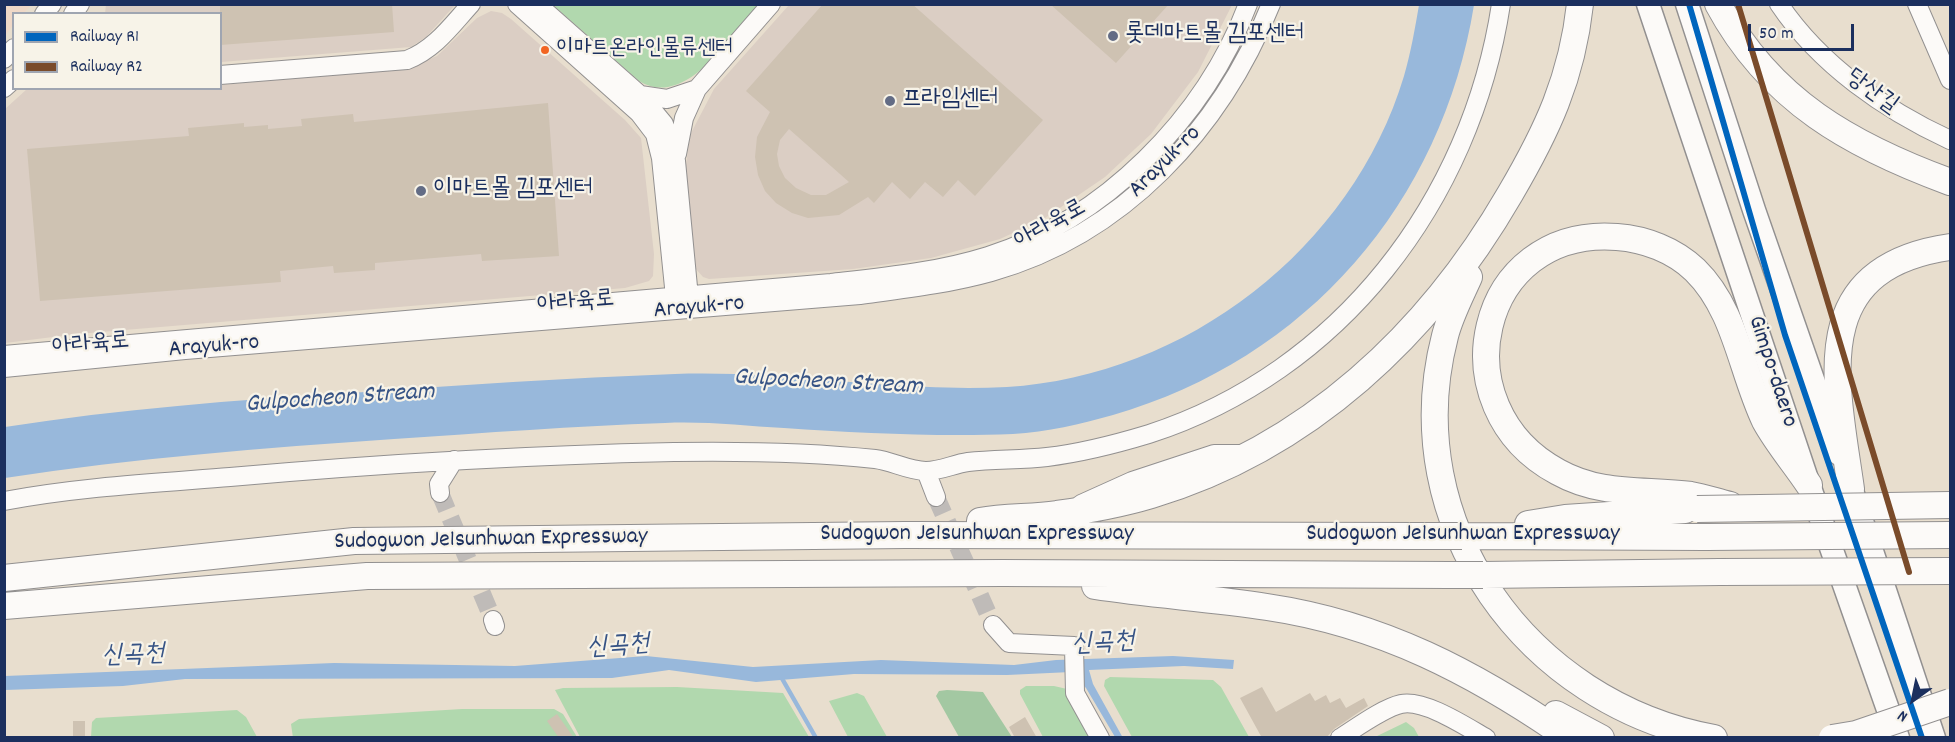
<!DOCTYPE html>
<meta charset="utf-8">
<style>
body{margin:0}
#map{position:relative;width:1955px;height:742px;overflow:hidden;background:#e8dece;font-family:Dekko,sans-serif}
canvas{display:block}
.frame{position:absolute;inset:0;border:6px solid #1b2f5e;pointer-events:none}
.legend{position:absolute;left:12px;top:12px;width:210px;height:78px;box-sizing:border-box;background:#f7f3e8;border:2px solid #9fa5b1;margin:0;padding:8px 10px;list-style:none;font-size:18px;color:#1b2f5e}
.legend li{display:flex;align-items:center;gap:12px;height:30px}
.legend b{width:30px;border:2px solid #9fa5b1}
.north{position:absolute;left:1883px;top:670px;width:60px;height:60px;-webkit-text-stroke:4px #f7f3e8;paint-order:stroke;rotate:213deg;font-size:16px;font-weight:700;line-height:24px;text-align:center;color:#1b2f5e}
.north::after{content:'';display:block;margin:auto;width:21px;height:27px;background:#1b2f5e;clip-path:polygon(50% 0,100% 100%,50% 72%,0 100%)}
.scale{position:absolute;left:1748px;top:24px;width:106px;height:27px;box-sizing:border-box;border:3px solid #1b2f5e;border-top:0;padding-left:8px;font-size:18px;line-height:21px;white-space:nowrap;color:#1b2f5e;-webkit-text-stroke:4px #f7f3e8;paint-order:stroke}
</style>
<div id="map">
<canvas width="1955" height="742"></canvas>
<div class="frame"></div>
<ul class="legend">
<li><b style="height:8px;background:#0065bd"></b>Railway R1</li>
<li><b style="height:8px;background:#7a4b2a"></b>Railway R2</li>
</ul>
<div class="north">N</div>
<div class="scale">50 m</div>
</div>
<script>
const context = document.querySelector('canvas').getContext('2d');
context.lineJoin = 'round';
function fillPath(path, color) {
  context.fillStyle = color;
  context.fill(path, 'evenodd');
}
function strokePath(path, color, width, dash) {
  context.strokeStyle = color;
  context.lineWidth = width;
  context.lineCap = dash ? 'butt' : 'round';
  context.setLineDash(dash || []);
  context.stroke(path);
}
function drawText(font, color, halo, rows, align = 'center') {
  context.font = font + ' Dekko,"Poor Story",sans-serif';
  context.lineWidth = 4.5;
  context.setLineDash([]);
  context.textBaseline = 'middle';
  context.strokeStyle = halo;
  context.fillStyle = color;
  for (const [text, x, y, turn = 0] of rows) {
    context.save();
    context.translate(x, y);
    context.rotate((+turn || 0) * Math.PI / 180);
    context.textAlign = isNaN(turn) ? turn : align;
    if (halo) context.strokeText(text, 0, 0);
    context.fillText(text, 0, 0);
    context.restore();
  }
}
fillPath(new Path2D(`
 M5,4L31,5L24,13L14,14L13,25L5,36Z`), '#efd8c7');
fillPath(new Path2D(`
 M106,4L455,5L426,37L411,47L221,62L220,14H105Z
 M789,5H1232L1198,72L1151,134L1105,177L1045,218L1000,239L931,258L853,269L709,279L703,277L695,268L685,172L690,135L714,89Z
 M491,11L502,13L511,19L625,120L641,138L654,254L653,276L649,281L625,288L77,334L5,343V109L27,89L220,88L221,85L404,69L437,56L477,18Z`), '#dbcec4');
fillPath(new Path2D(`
 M553,5H759C732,35 686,110 639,81Z
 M1110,677L1213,680L1221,687L1249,737H1132L1104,686L1105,680Z
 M1026,686H1054L1067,689L1094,737H1043L1020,694V690Z
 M677,687L783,693L809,737H580L555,690L563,688Z
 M857,693L864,696L887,737H848L829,701Z
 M462,709H554L563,714L577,737L293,738L291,724L299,719Z
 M237,710L246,717L257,737H91L92,722L96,718Z
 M1406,722L1414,728L1419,737H1375Z`), '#b1d8ae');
fillPath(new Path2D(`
 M947,690L983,692L1012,737H959L936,696L939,691Z`), '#a3c8a2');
fillPath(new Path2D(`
 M1419,5H1474C1442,203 1307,359 1113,415C1081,424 1047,432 1013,434C939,437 859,433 784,428C744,426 705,421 665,423C575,426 484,433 394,439C264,448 133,458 5,478V427C120,409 235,400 351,393C459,385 567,378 675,374C786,370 897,393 1007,387C1186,376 1352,249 1404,76C1411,52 1415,28 1419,5Z
 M646,656L753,667L881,660L1014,665L1056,660L1173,656L1234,660L1233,669L1184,666L1089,670L1093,684L1123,738L1115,737L1086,688L1071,672L1007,675L854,674L756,682L669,670L612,678L185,679L123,686L5,690V676L334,663L515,666Z`), '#98b8db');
strokePath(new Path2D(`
 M780,675L816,738`), '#98b8db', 4.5);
fillPath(new Path2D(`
 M220,4H392L394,32L220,45Z
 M823,4H912L1043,120L975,196L958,180L943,197L925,182L910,199L892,182L874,203L868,197L839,215L808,218L792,213L776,203L765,191L758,175L755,157L757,137L770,112L746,91ZM789,129L849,182L826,195H811L796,188L785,178L779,166L777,154L780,140Z
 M1050,4H1169L1116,63Z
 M548,103L559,256L482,261L481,254L375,263V270L334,273L333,266L280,271L281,282L40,301L27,149L189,136L188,128L244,123V127L268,125V129L302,126L301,119L353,114L354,122Z
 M1262,687L1276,712L1310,693L1315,701L1326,695L1330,703L1340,698L1346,708L1364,698L1368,706L1334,729L1326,738H1262L1240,698Z
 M557,714L574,738H559L547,721Z
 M1025,717L1037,738H1015L1009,727Z
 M73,721H85V738H73Z`), '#cec2b2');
strokePath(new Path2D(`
 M440,493L493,620
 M936,497L993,625`), '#bfbbb8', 18, [18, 9]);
const minor = new Path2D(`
 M517,4L639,113L655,134L661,158L676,307
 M537,4L640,95L664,124L676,161L690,308
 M1779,4C1820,65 1885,110 1950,140
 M1917,4L1950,80
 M44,14L52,4
 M73,14L80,4
 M4,59L14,48
 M220,75L407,60C435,49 451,26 471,4
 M4,88L14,79
 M640,95L667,99L697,89
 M677,154L684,118L697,89L771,4
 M4,355L831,283C884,277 937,272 988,256C1104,220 1205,118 1248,4
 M4,368L185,350L860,295C904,289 948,284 991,272C1123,235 1221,129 1271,4
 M926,471L936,497
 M440,493L439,484L454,460
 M4,501C79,487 155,483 230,477C378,464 526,455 674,452C741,451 809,452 875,459C892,461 909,471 926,471C940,471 954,464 968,462C994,459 1021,460 1047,457C1081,453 1116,444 1149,434C1340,372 1471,201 1501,4
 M1081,504L1132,481L1214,454H1245
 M493,620L495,626
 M993,625L1009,643L1074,646L1075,693L1100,738
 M1340,738C1356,728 1383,708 1401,704C1424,699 1465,726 1486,738`);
const major = new Path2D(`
 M1648,4L1809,485L1898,738
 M1687,4L1754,210L1839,454
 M1852,491L1934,738`);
const highway = new Path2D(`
 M1718,4C1770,101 1852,146 1950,182
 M1469,277C1461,295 1450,316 1445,336C1396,524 1528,704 1714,738
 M1851,489C1836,382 1805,268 1950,247
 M1730,505C1717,502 1704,497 1691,495C1644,489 1601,496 1558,472C1437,407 1477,226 1617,237C1645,239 1674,250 1695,270C1736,310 1741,371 1765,421C1777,443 1795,464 1809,485
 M980,521C1006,516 1032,518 1057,514C1088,510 1121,504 1151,495C1308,448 1429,334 1510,194C1547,131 1572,78 1580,4
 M1528,524L1565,518L1685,510
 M1462,536L1707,537
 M1483,575L1720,572
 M4,578L354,541L905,535L1422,536
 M1095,586C1152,595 1210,598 1267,607C1382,624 1475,673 1569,738
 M4,606L367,576L1003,573L1450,575
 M1556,714L1601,738`);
strokePath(minor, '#929090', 20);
strokePath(major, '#929090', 25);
strokePath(highway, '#929090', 28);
strokePath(minor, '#fcfaf8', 18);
strokePath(major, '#fcfaf8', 22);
strokePath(highway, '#fcfaf8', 26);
const highwayBridge = new Path2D(`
 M1697,509L1950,505
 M1422,536H1462
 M1707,537L1950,535
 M1720,572L1950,571
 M1450,575H1483
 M1832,738L1856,734L1950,702`);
strokePath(highwayBridge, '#929090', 28, []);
strokePath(highwayBridge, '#fcfaf8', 26);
strokePath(new Path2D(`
 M1689,4L1785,335L1922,738`), '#0065bd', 6);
strokePath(new Path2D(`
 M1738,4L1909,572`), '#7a4b2a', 6);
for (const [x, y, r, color] of [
 [1113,36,6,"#636c85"],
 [545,50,5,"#f26522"],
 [890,101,6,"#636c85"],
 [421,191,6,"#636c85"]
]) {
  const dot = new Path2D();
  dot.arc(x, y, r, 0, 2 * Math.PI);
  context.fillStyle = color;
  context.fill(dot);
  strokePath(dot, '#f7f3e8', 2);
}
drawText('22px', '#1b2f5e', '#f7f3e8', [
 ["이마트온라인물류센터",556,50]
], 'left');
drawText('24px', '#1b2f5e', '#f7f3e8', [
 ["롯데마트몰 김포센터",1125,36],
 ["프라임센터",902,101],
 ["이마트몰 김포센터",433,191]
], 'left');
drawText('24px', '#1b2f5e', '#f7f3e8', [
 ["당산길",1871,93,36],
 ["Arayuk-ro",1166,163,-45],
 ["아라육로",1051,226,-29],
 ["아라육로",576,304,-5],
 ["Arayuk-ro",699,309,-5],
 ["아라육로",91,346,-5],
 ["Arayuk-ro",214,348,-5],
 ["Gimpo-daero",1771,372,72],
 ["Sudogwon Je1sunhwan Expressway",977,536],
 ["Sudogwon Je1sunhwan Expressway",1463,536],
 ["Sudogwon Je1sunhwan Expressway",491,541,-1]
]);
drawText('italic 26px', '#365385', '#f7f3e8', [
 ["Gulpocheon Stream",828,384,3],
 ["Gulpocheon Stream",340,400,-4],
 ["신곡천",1103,645,-3],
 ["신곡천",618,648,-4],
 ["신곡천",133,657,-2]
]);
</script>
